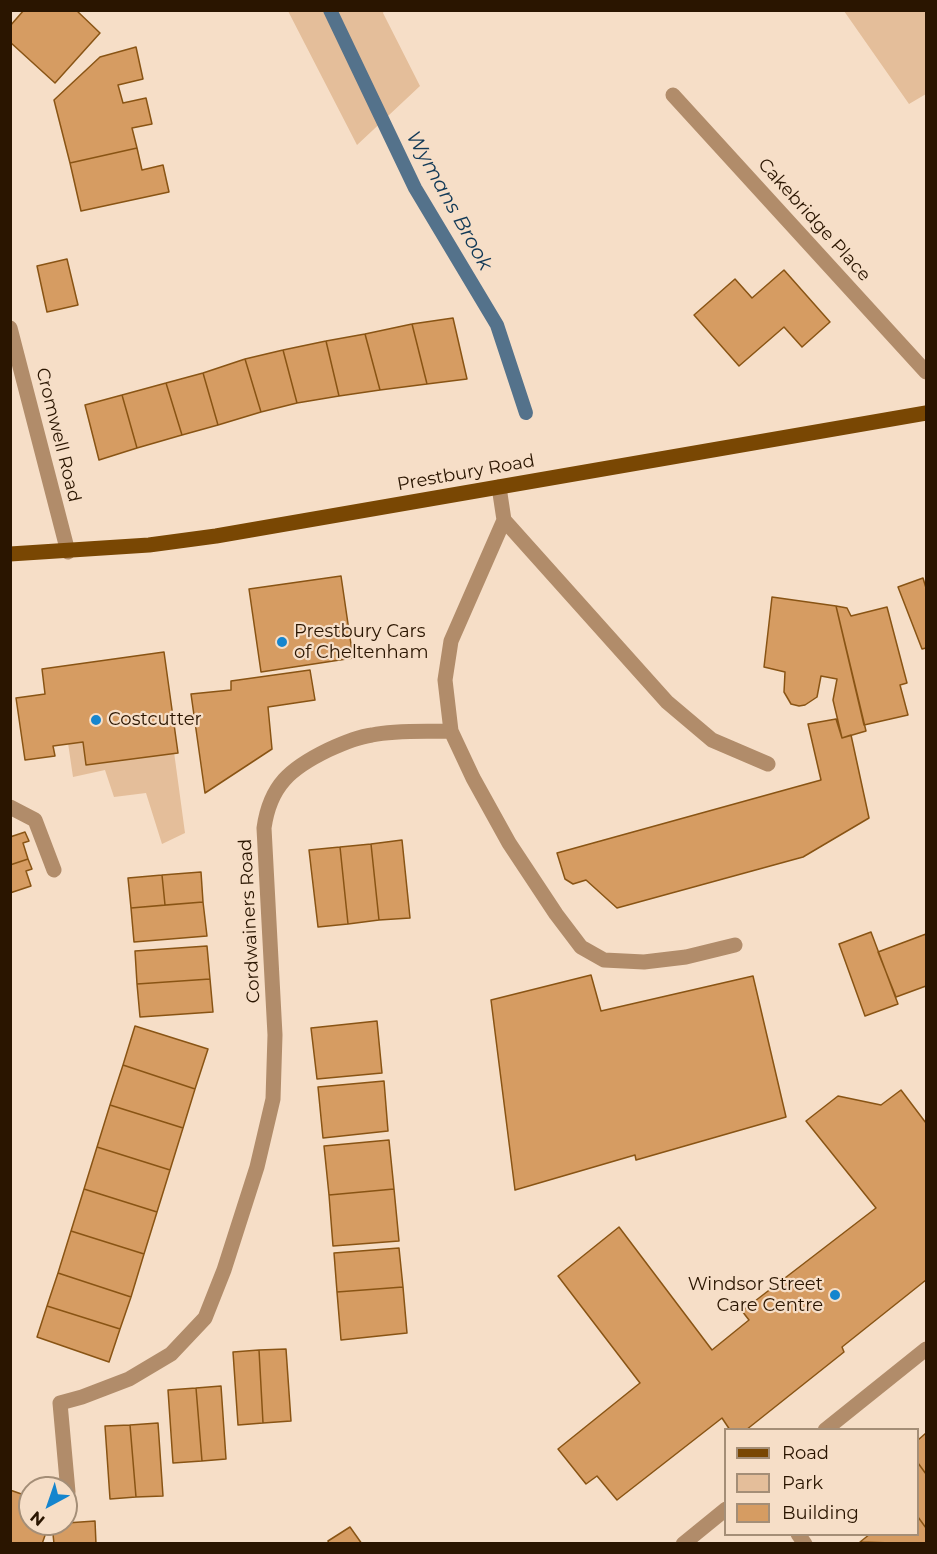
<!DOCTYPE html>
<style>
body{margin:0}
#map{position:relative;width:937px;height:1554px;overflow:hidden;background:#f6dec7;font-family:Montserrat,sans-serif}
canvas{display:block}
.frame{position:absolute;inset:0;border:12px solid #2a1500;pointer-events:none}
.legend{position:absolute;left:724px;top:1428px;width:195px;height:108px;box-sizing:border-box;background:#f6dec7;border:2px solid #a48e77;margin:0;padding:8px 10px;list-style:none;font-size:18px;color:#2a1500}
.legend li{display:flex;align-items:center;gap:12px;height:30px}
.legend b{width:30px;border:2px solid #a48e77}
.north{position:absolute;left:18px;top:1476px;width:60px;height:60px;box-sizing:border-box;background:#f6dec7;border:2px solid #a48e77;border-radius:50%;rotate:220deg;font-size:16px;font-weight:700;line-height:24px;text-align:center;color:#2a1500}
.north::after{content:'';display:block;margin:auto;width:21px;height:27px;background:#1585ce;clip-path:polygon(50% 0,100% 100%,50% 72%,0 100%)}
</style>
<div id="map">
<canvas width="937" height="1554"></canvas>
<div class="frame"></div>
<ul class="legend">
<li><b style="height:8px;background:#794703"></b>Road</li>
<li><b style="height:16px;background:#e4be9a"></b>Park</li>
<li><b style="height:16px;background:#d69c62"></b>Building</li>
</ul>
<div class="north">N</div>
</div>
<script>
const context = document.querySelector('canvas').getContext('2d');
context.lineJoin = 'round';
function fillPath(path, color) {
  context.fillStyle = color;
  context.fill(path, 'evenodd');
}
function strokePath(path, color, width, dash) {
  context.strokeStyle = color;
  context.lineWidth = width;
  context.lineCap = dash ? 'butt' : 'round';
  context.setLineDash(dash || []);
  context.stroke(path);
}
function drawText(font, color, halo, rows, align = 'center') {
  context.font = font + ' Montserrat,sans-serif';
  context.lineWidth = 4.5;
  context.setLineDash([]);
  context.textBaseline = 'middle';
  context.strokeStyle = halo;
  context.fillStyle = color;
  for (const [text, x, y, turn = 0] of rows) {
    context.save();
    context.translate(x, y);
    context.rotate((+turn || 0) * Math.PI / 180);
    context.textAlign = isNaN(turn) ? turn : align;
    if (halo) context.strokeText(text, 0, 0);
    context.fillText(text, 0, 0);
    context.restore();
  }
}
fillPath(new Path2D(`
 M288,11H384L383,13L420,86L357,145Z
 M844,11H926V94L909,104Z
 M83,742L86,765L174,752L185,833L162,844L146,793L114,797L105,770L73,777L68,743Z`), '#e4be9a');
strokePath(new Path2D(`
 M330,10L415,188L497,325L526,413`), '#54728b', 14);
const building = new Path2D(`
 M24,10H76L100,33L55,83L10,42V26Z
 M136,47L143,79L118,85L123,103L146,98L152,124L132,128L137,148L70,163L54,100L100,57Z
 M137,148L142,170L163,165L169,192L81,211L70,163Z
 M67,259L78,305L47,312L37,266Z
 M784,270L830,322L802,347L784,327L739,366L694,315L735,279L752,298Z
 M453,318L467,379L427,384L412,324Z
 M412,324L427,384L380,390L365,334Z
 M365,334L380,390L339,396L326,341Z
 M326,341L339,396L297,403L283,350Z
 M283,350L297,403L261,412L245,359Z
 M245,359L261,412L218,425L203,373Z
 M203,373L218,425L182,435L166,383Z
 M166,383L182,435L137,448L122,395Z
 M122,395L137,448L99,460L85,405Z
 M341,576L353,658L261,672L249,589Z
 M923,578L926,588V648L922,649L898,587Z
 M772,597L836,606L866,731L842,738L833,700L837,679L821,676L817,697L805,705L799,706L791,704L784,692L785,672L764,667Z
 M836,606L847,608L851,616L887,607L907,683L900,685L908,715L864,725Z
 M164,652L178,753L86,765L83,742L53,746L55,756L25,760L16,698L45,694L42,669Z
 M310,670L315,700L268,707L272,749L205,793L191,694L231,690V681Z
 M836,719L842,738L851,735L869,818L803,857L617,908L586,880L573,884L565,879L557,853L821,780L808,724Z
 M25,832L29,841L23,843L28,859L10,865V837Z
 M402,840L410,918L379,920L371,844Z
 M371,844L379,920L348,924L340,847Z
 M340,847L348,924L318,927L309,850Z
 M28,859L32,869L26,871L31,886L10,893V865Z
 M201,872L203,902L165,905L162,875Z
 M162,875L165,905L131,908L128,878Z
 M203,902L207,936L134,942L131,908Z
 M871,932L898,1004L865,1016L839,944Z
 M926,934V986L896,997L878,952Z
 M207,946L210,979L137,984L135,951Z
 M591,975L601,1011L753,976L786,1117L636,1160L635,1155L515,1190L491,1000Z
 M210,979L213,1012L140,1017L137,984Z
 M377,1021L382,1073L317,1079L311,1028Z
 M135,1026L208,1049L195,1089L123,1065Z
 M123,1065L195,1089L183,1128L110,1105Z
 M384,1081L388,1131L323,1138L318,1087Z
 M901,1090L926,1123V1280L842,1347L844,1352L746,1430H730L722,1418L617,1500L597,1476L586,1484L558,1449L640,1383L558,1276L619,1227L712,1350L749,1320L742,1311L876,1208L806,1121L838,1096L881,1105Z
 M110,1105L183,1128L170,1170L97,1147Z
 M389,1140L394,1189L329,1195L324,1146Z
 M97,1147L170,1170L157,1212L84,1189Z
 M84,1189L157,1212L144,1254L71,1231Z
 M394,1189L399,1241L333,1246L329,1195Z
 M71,1231L144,1254L131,1297L58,1273Z
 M399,1248L403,1287L337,1292L334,1253Z
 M58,1273L131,1297L120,1329L47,1306Z
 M403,1287L407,1333L341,1340L337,1292Z
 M47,1306L120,1329L109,1362L37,1337Z
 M286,1349L291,1421L263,1423L259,1350Z
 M259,1350L263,1423L238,1425L233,1352Z
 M221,1386L226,1459L202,1461L196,1388Z
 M196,1388L202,1461L173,1463L168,1390Z
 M158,1423L163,1496L136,1497L130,1425Z
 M130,1425L136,1497L110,1499L105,1426Z
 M926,1433V1474L918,1463V1440Z
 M918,1463L926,1474V1528L918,1517Z
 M10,1490L30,1497V1524H49L42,1544H10Z
 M918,1517L926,1528V1544L860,1542L870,1534H918Z
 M95,1521L96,1544H54L52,1524Z
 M350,1527L362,1544H329L328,1541Z`);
fillPath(building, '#d69c62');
strokePath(building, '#895414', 1.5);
strokePath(new Path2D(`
 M673,95L926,372
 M10,328L68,552
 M504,520L667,702L712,740L768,764
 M451,731L473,778L509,843L556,914L581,947L604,960L644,962L686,957L735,945
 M10,807L35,820L54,870
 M825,1430L926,1349
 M68,1492L60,1403L82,1397L129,1379L171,1354L205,1318L224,1270L257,1167L273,1099L275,1035L264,828C270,785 291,768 328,750C341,744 357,737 372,735C397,730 425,732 451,731L445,680L451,641L504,520L499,487
 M798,1534L805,1544
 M683,1544L726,1509`), '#b18c6a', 15);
strokePath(new Path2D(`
 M10,554L149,545L216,536L926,413`), '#794703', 15);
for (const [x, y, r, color] of [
 [282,642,6,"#1585ce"],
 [96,720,6,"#1585ce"],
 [835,1295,6,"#1585ce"]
]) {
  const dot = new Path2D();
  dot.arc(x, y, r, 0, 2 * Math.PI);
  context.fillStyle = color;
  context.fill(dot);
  strokePath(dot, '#f6dec7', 2);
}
drawText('18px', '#2a1500', '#f6dec7', [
 ["Cakebridge Place",814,220,48],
 ["Cromwell Road",58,435,76],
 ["Prestbury Road",466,473,-10],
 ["Cordwainers Road",250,921,-93]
]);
drawText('18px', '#2a1500', '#f6dec7', [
 ["Prestbury Cars",294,632],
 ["of Cheltenham",294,653],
 ["Costcutter",108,720],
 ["Windsor Street",823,1285,"right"],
 ["Care Centre",823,1306,"right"]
], 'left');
drawText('italic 20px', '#103856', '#f6dec7', [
 ["Wymans Brook",449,201,61]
]);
</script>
